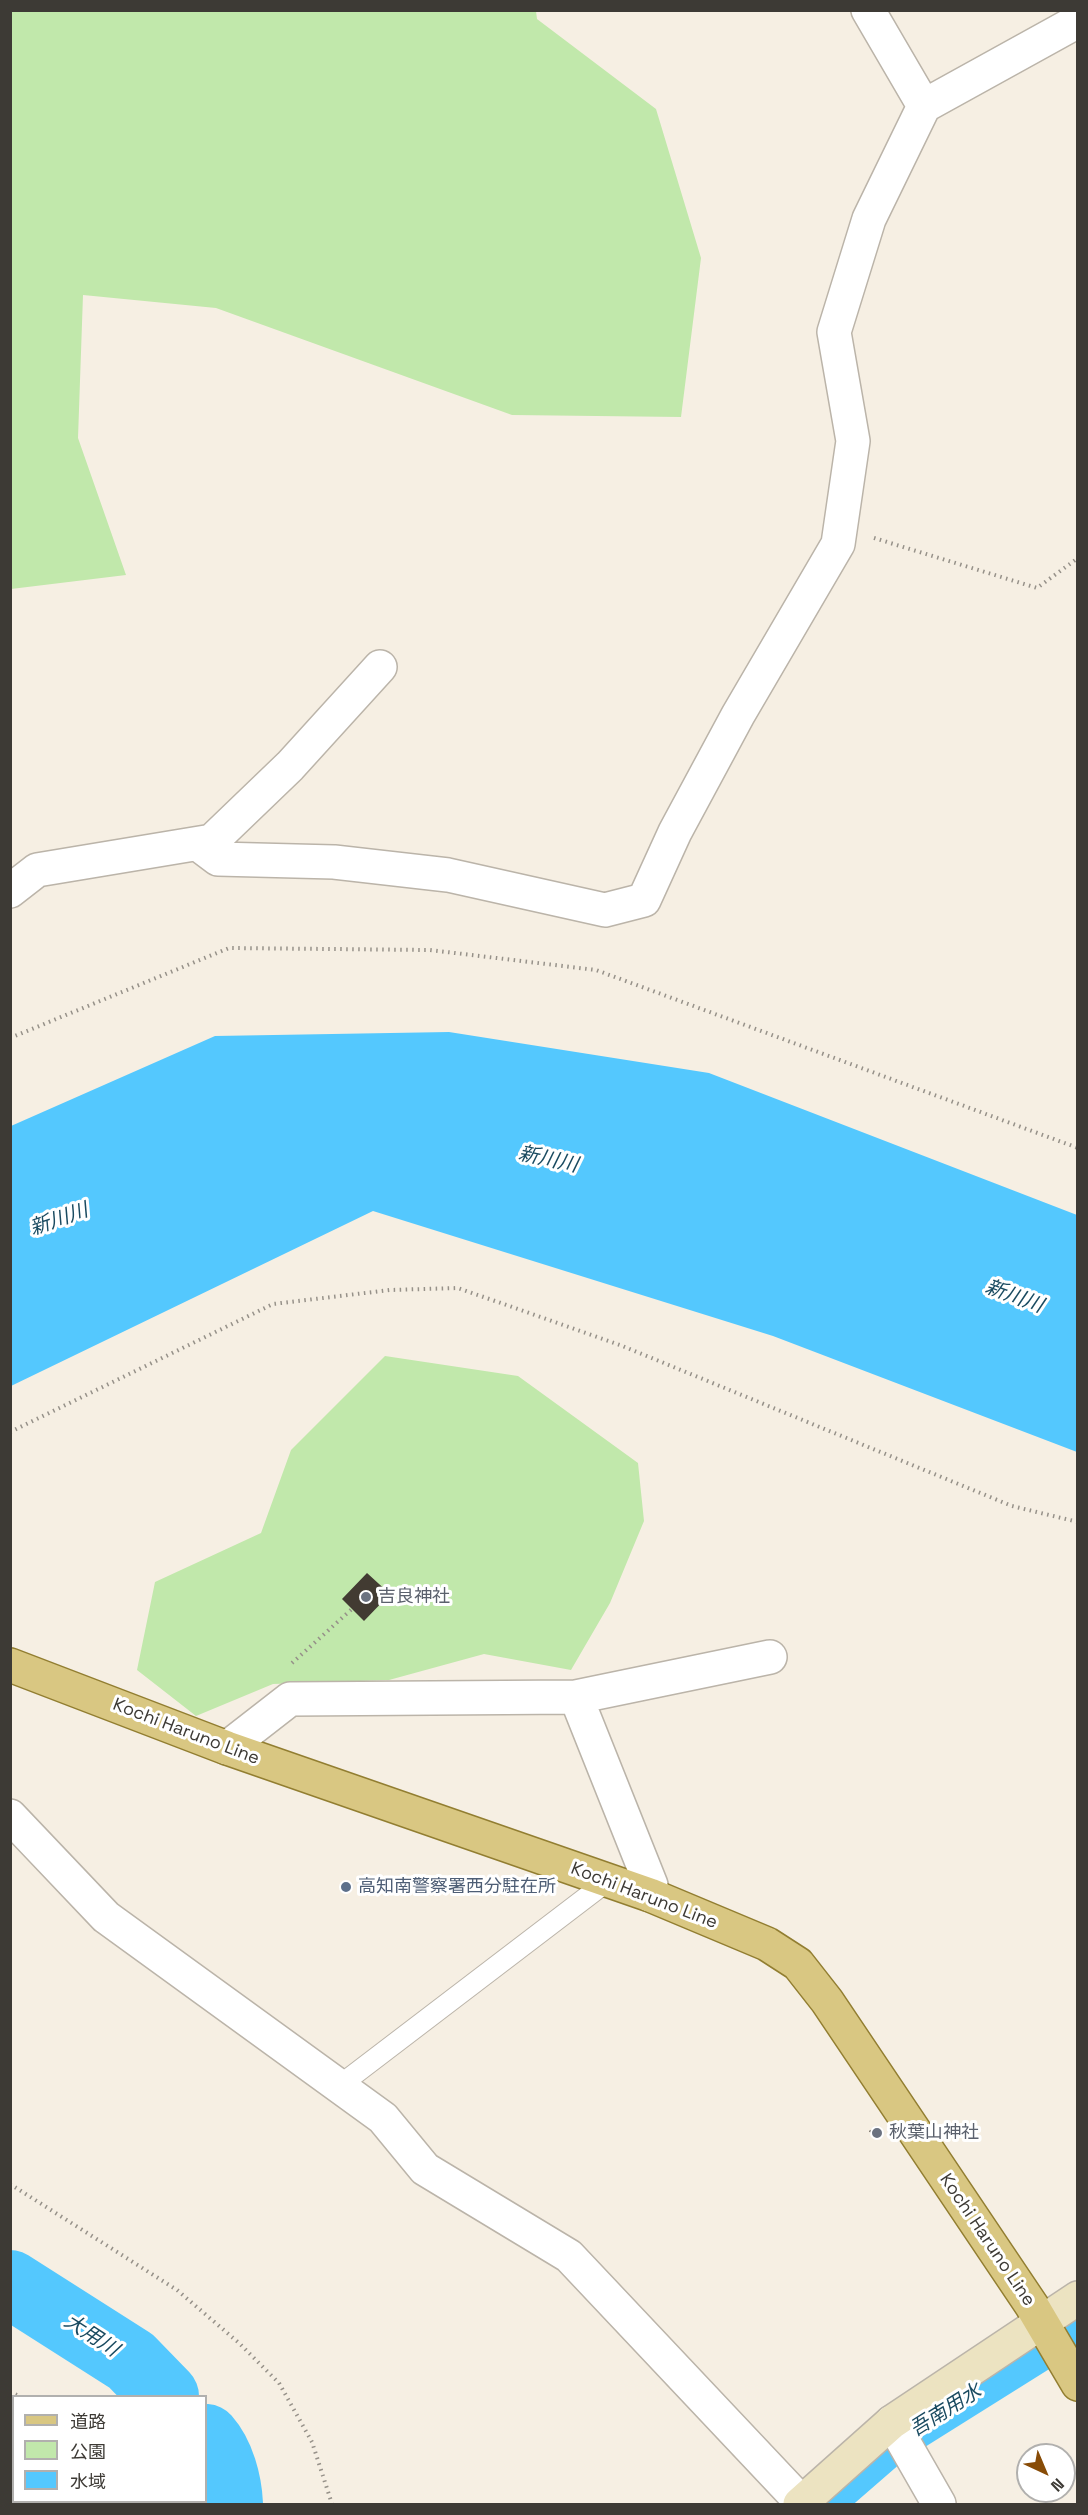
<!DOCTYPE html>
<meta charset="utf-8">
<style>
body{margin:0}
#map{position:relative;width:1088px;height:2515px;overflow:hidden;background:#f6efe3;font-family:"Space Grotesk","Noto Sans JP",sans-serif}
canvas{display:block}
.frame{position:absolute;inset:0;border:12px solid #3d3a35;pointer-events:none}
.legend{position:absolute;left:12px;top:2395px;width:195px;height:108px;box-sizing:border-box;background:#fff;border:2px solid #b1b0ae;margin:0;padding:8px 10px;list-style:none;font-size:18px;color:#3d3a35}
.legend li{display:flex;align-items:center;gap:12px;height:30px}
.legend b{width:30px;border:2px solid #b1b0ae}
.north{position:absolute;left:1016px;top:2443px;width:60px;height:60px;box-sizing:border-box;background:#fff;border:2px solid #b1b0ae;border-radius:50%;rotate:136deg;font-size:16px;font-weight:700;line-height:24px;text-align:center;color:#3d3a35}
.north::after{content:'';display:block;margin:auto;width:21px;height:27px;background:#884c07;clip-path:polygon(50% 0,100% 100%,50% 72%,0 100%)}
</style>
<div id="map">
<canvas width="1088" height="2515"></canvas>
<div class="frame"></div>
<ul class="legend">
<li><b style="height:8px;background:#d9c782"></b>道路</li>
<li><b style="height:16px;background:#c1e8ab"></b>公園</li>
<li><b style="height:16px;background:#54c8fe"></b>水域</li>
</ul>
<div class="north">N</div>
</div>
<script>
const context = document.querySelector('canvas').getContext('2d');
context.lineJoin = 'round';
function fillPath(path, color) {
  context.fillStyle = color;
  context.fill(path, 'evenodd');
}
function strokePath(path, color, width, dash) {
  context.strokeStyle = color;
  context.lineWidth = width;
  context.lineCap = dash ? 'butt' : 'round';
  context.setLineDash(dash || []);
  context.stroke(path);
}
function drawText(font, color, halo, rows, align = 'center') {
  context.font = font + ' "Space Grotesk","Noto Sans JP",sans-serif';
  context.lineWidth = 6;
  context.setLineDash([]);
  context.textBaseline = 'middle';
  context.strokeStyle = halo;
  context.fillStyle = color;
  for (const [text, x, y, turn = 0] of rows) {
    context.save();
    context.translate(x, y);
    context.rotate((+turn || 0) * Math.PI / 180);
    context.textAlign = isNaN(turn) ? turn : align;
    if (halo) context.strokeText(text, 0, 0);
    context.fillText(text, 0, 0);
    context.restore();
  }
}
fillPath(new Path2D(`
 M10,11H536L537,19L656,109L701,258L681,417L512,415L216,308L83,295L78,438L126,575L11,589Z
 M385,1356L518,1376L638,1463L644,1521L610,1603L571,1670L484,1654L389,1680L273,1684L196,1716L137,1670L155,1582L261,1533L291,1450Z`), '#c1e8ab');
fillPath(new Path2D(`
 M449,1032L709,1073L1077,1215V1452L773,1336L373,1211L11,1386V1126L215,1036Z`), '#54c8fe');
strokePath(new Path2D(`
 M824,2504L893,2444L1078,2328`), '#54c8fe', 39);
strokePath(new Path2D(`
 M10,2284L131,2361L165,2396
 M206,2438C221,2455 228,2482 229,2504`), '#54c8fe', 68);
fillPath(new Path2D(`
 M367,1573L390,1594L364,1621L342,1599Z
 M877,2126L882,2135L875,2139L869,2131Z`), '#423b32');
const service = new Path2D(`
 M339,2086L609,1880`);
const minor = new Path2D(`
 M868,10L924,106L1078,21
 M198,844L218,859L334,862L448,875L605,910L644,900L675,832L738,715L838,544L853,441L834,332L869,219L924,106
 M10,891L37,870L212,841L290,766L380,667
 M576,1697L770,1657
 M227,1748L290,1699L576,1697L651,1885L650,1895
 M10,1816L106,1917L383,2118L425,2169L569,2256L802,2503
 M892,2422L939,2504`);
const secondary = new Path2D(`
 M800,2504L892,2422L1078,2298`);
const primary = new Path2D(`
 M10,1665L227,1748L650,1895L767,1944L798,1964L827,2001L1032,2306L1078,2384`);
strokePath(service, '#bbb4a9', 22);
strokePath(minor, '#bbb4a9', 36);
strokePath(secondary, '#bbb4a9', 36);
strokePath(primary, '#927e31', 36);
strokePath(new Path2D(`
 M874,538L1037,588L1078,558
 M10,1038L229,948L430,950L596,970L1078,1148
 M10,1432L273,1304L390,1290L458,1288L620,1345L1012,1506L1078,1522
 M292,1663L352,1609
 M10,2184L177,2290L239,2343L279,2383L312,2442L332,2504
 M10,2392L19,2396
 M119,2502L121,2504`), '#969189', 4, [1.5, 4.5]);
strokePath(service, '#fff', 20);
strokePath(minor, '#fff', 33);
strokePath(secondary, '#ece3c1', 33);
strokePath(primary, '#d9c782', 33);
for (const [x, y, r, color] of [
 [366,1597,6,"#6b7280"],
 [346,1887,6,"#5c6f8a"],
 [877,2133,6,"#6b7280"]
]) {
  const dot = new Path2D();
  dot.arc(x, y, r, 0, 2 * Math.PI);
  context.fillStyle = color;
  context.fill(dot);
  strokePath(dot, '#fff', 2);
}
drawText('18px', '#5b616d', '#fff', [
 ["吉良神社",378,1597],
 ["秋葉山神社",889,2133]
], 'left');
drawText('18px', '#3d3a35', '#fff', [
 ["Kochi Haruno Line",186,1732,21],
 ["Kochi Haruno Line",644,1896,21],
 ["Kochi Haruno Line",987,2240,56]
]);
drawText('18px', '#4e5e75', '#fff', [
 ["高知南警察署西分駐在所",358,1887]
], 'left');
drawText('italic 20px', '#1a4b61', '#fff', [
 ["新川川",548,1160,12],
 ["新川川",59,1220,-19],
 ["新川川",1014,1297,20],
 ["大用川",91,2336,33],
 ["吾南用水",946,2411,-32]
]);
</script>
